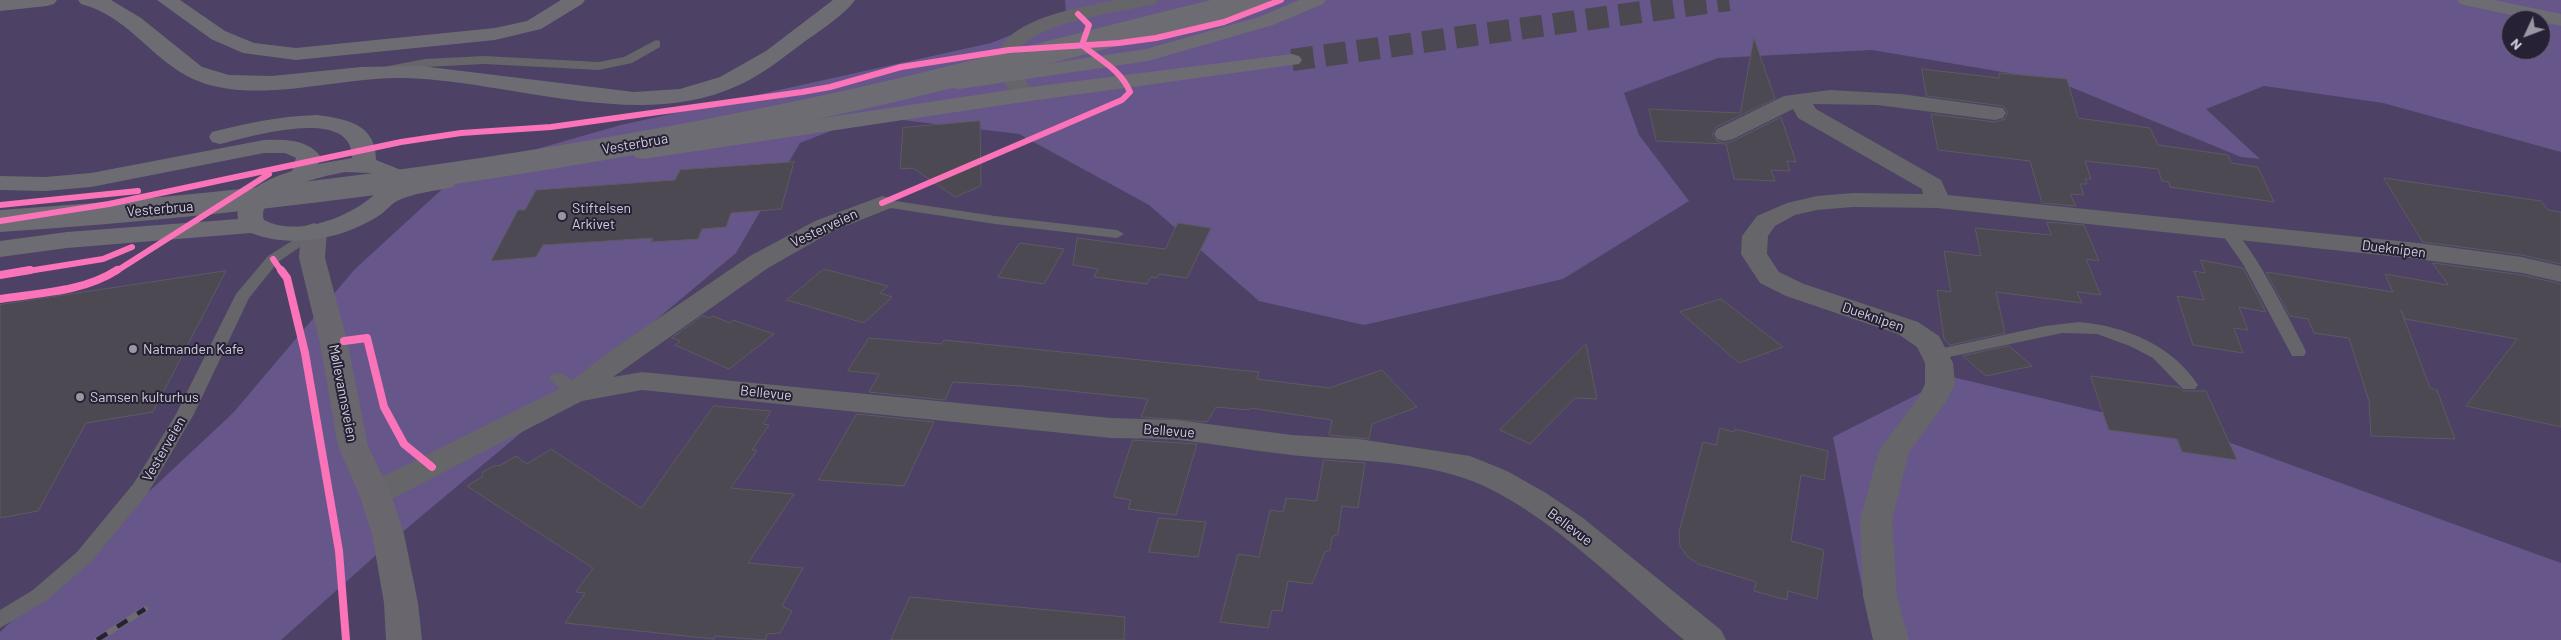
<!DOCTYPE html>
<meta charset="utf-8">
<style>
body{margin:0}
#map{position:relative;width:2561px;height:640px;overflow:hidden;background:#33303a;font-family:Barlow,sans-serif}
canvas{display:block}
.north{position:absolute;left:2501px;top:10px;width:50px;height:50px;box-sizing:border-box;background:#272135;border:1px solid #6b6778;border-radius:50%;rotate:227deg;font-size:14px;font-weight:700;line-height:20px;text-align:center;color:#d2cfdc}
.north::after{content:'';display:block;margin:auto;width:18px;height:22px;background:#9a97a3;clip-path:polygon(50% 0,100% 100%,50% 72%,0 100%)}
</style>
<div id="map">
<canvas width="2561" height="640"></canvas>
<div class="north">N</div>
</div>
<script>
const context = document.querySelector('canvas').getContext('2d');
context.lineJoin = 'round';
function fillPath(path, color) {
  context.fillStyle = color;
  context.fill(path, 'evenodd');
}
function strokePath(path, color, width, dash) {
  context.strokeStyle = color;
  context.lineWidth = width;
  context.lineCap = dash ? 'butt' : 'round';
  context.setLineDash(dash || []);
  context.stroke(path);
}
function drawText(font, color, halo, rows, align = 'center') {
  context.font = font + ' Barlow,sans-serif';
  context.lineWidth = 4;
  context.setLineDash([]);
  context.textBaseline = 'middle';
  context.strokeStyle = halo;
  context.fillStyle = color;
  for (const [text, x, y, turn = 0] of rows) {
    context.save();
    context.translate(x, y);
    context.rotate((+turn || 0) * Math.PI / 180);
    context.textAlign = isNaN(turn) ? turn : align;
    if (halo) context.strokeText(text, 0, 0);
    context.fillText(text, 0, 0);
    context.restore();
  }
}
fillPath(new Path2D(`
 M0,0H2561V640H0ZM2511,20H2541V50H2511Z`), '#4d4165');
fillPath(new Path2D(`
 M1065,0H2561V152L2383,103L2264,86L2206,109L2260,159L2241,157L2056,81L1872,50L1718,58L1624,93L1639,135L1689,201L1563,279L1364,325L1259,301L1149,205L1019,134L869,116L800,143L736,253L394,539L281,640H0V632L30,603L233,413L355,269L463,170L621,125L991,43L1066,13ZM2511,20H2541V50H2511Z
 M1952,377L2228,442L2561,563V640H1899L1862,587L1833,437Z`), '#67568a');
const building = new Path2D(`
 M1754,38L1775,99L1716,127L1712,135L1717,141L1725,143L1733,141L1781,117L1796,162L1787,161L1790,171L1771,170L1775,181L1734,179L1726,144L1656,141L1649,109L1740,113Z
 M1922,69L1999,78V73L2067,79L2078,118L2150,128L2158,145L2228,155L2231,163L2258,167L2274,202L2170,187L2169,182L2162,181L2158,169L2085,161L2091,179H2085L2087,184H2080L2084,195L2070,194L2076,206L2042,203L2030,161L1938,150L1931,114L1995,122L2005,119L2008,112L2003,106L1927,96Z
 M980,121L981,186L955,197L913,168L900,169L903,128Z
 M794,162L781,209L731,213L726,227L702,229L698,239L651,242L653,238L543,245L536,257L491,261L518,210H525L536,190L675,180L680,170Z
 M2384,178L2541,201L2548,210L2561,212V264L2522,255L2423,242Z
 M2047,222L2084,225L2099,261L2086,259L2101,295L2077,292L2082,303L1996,292L2005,333L1950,345L1944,339L1937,290L1951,292L1944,251L1981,256L1975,228L2051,235Z
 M1178,223L1211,228L1187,278L1159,274L1157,278L1151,277L1147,284L1094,277L1098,269L1073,265L1077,238L1165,249Z
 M1020,243L1064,249L1044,284L998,277Z
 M2201,260L2243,268L2266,312L2239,307L2248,330L2234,328L2243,353L2193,345L2177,296L2204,300L2194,271L2205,273Z
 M2433,263L2522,275L2561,284V427L2466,406L2517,339L2405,319L2401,310L2430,388L2437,390L2455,439L2371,436L2369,401L2349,338L2314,333L2308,319L2290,316L2266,272L2393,292L2385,274L2448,285Z
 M824,269L888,286L880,293L892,297L864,323L787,300Z
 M226,271L153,412L86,423L38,511L0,518V305Z
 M1721,299L1783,347L1739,363L1680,312Z
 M703,316L710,318L713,316L730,323L733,320L774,334L729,369L675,345L680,341L672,338Z
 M869,338L941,344L944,340L1259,372L1257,379L1329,388L1382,370L1417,407L1372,424L1369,439L1329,435L1332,420L1250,408L1249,410L1216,407L1207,422L1141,417L1148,399L1021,386L953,382L945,400L869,392L879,374L848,371Z
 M1586,344L1597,399L1575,398L1530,444L1500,430Z
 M2009,346L2032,366L1986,376L1963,356Z
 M2091,376L2178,387L2183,391H2206L2237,460L2182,452L2177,439L2109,430Z
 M714,406L771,411L763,424L769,425L752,450H757L731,488L794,494L748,563L803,568L782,606L792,611L780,633L767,634L765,640L715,636L714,639L565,623L585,593L576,592L593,568L467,486L482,477L483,472L493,466L501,465L516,456L527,464L551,449L641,508Z
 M857,414L934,422L904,486L819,480Z
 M1720,428L1734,432L1735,429L1828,451L1824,480L1801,475L1791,541L1824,550L1817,599L1788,591L1787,600L1754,591L1756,582L1698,564L1687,556L1680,546L1679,532L1703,442L1716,445Z
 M1133,440L1197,444L1176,515L1128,509L1131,500L1114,497Z
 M1324,460L1365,463L1358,508L1342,506L1338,534L1332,537L1330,550L1325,552L1312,584L1288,581L1282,611L1272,610L1268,628L1220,622L1238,554L1259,557L1270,510L1283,512L1286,498L1316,501Z
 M1159,518L1206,522L1198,557L1149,552Z
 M910,597L1125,617L1124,640H891Z`);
fillPath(building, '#4c4952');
strokePath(building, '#5d5a63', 1);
strokePath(new Path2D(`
 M1292,60L1729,0`), '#4b4852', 22, [22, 11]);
fillPath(new Path2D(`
 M656,40L660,41V47L632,63L599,70L484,64L425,67L383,75L377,71L383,67L425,59L484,56L599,62L624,57Z
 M882,199L995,216L1117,230L1124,234L1117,238L995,224L877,206L875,203L877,200Z
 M2226,226C2246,230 2292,324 2303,345L2306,352L2304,356H2292L2290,352L2243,264L2219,230Z
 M314,227L319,228L321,231L319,234L278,262L249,298L194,414L148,493L91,562L47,600L0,628V610L33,590L77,552L134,483L176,414L236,294L268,256Z
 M2079,322C2125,326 2172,345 2198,385L2195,389H2183L2153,358L2130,346L2097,334L2062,333L1935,360L1929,359L1927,355L1929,351L2045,326Z
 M558,373C568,375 577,385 583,393L580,397H568L549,378L552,374Z`), '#66656a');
fillPath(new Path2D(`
 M1116,0H1158L1155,4C1128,11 1029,23 1019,52C1015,66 1028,84 1034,95L1031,100L1023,102L1015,100C1008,88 995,68 999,54C1007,18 1086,6 1116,0Z
 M1830,90L1901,94L2003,108L2006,113L2003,118L1995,120L1877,105L1813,104L1816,109L1941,180L1948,195L2418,243L2522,257L2561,266V282L2522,273L2418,259L1937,208L1853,207L1817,210L1795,215L1775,226L1768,236L1767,254L1779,272L1804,284L1918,322L1939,336L1953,363L1955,384L1946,402L1909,452L1892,520L1897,596L1909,640H1873L1863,596L1860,520L1879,450L1918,398L1925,384V363L1917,347L1898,334L1786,296L1760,283L1741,254L1742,236L1757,216L1787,203L1817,196L1853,193L1923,194L1922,189L1798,118L1793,109L1733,139L1725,141L1717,139L1714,134L1717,129L1784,96Z
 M882,196L891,198L894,203L891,208L833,231L768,268L613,377L642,372L1111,418L1177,420L1292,435L1359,439L1470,456L1507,471L1546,493L1583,518L1721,630L1726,640H1684C1623,589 1556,520 1484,486C1425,459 1355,462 1291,455C1254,451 1216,444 1179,440C1157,438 1133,439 1111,438L642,390L582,401L386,502L375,505L364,502L359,494L364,486L565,386L613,349L750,256L815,221Z`), '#66656a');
fillPath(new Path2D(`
 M314,223L323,226L327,231L325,258L348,344L368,446L391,494L404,534L418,603L422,640H386L384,603L372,534L359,494L338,446L320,344L299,258L301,231L305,226Z`), '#69676d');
fillPath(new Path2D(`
 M0,0H57L54,4L47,6L0,11Z
 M78,0H111L141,18L202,67L229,75L272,76L361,67L421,66L634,92L680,89L720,77L766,51L833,0H855C844,16 816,33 800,45C780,60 760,76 737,86C636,132 509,80 402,78C339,77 264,103 203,83C155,67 131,16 81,4Z
 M157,0H180L225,31L254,43L296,48L495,28L527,21L561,0H585L582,4L541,29L495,40L296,60L243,53L211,39Z
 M1299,0H1326L1323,4L1273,25L1148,61L959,89L951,88L948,83L951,78L959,77L1146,49L1259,17Z
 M2457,0H2494L2561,14V26L2460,4Z
 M1292,54L1299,56L1302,60L1299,64L1023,102L643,159L635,157L631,152L635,147L643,145L1023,88Z
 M317,115C347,119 376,124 376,160L401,170L408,184L445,175L453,177L457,182L453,187C436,191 413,193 397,201C391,204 386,211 380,215C343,239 292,249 251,233L67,248L0,257V241L67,232L238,219C233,192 273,177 292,171L296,158L285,153H264L91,187L45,191L0,190V176L45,177L91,173L264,140C283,139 308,139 320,156L318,164L352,158C353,105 250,137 220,144L212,142L209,137L212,132C247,123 281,116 317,115ZM345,172L370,173L382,179L384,184C362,214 299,239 264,220C255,190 325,176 345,172Z`), '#6e6c73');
const rail = new Path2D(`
 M97,640L145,609`);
strokePath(rail, '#6e6c72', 6);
strokePath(rail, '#272135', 4.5, [12]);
strokePath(new Path2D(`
 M0,221C287,202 572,162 853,100C989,70 1123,31 1259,0`), '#6e6c73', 22);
strokePath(new Path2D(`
 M882,203L1122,100L1130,92C1121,70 1100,60 1082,45L1089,25L1078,14
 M0,205L138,191
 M0,221L109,204L401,142L461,133L551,127L802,92L830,87L901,67L1009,50L1119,43L1156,38L1224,22L1281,0
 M273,259L282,272
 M22,272L103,259L132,247
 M115,272L269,174`), '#fb73b8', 6);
strokePath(new Path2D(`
 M281,270L287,278L305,353L339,551L346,640
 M0,275L30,270
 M0,299C39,293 83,292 117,270
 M344,341L367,338L384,407L404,444L432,467`), '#fb73b8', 8);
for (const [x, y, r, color] of [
 [562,216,5,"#9a97a3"],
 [133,349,5,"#9a97a3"],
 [80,397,5,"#9a97a3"]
]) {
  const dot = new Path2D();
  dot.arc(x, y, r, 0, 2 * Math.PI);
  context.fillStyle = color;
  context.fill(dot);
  strokePath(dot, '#272135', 2);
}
drawText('14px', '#d2cfdc', '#272135', [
 ["Vesterbrua",635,144,-10],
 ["Vesterbrua",160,209,-5],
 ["Vesterveien",824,228,-25],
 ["Dueknipen",2394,249,7],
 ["Dueknipen",1873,317,19],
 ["Møllevannsveien",343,393,79],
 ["Bellevue",766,393,6],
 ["Bellevue",1169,431,4],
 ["Vesterveien",164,449,-60],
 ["Bellevue",1570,527,37]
]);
drawText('14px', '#d2cfdc', '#272135', [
 ["Stiftelsen",572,208],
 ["Arkivet",572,224],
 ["Natmanden Kafe",143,349],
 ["Samsen kulturhus",90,397]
], 'left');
</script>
